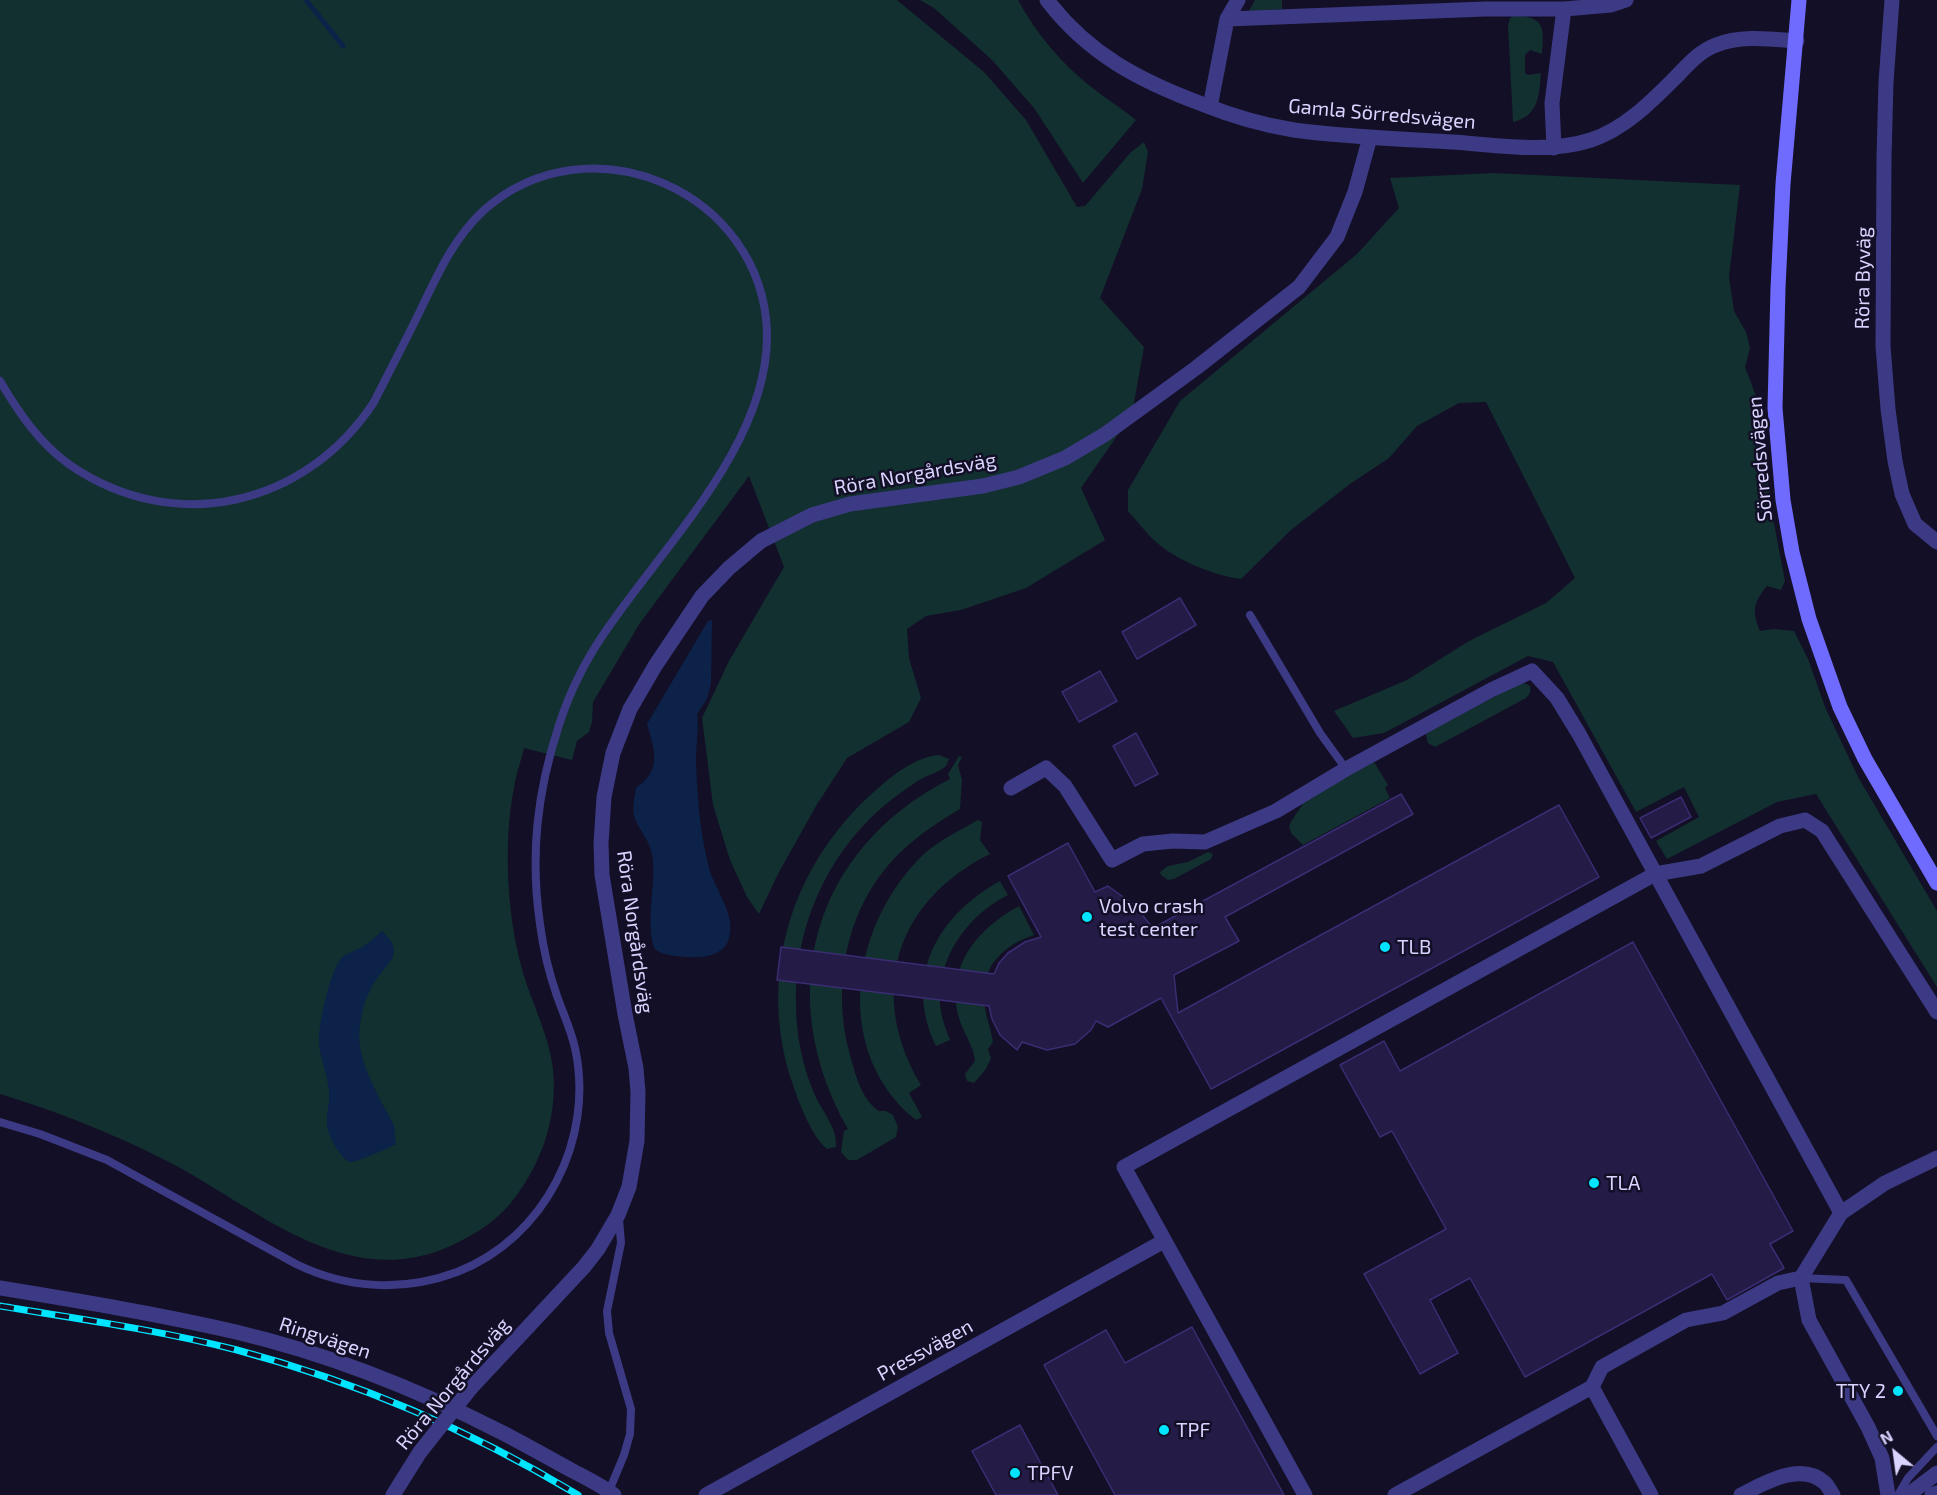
<!DOCTYPE html>
<meta charset="utf-8">
<style>
body{margin:0}
#map{position:relative;width:1937px;height:1495px;overflow:hidden;background:#130f26;font-family:"Exo 2",sans-serif}
canvas{display:block}
.north{position:absolute;left:1865px;top:1423px;width:60px;height:60px;-webkit-text-stroke:4px #130f26;paint-order:stroke;rotate:331deg;font-size:16px;font-weight:700;line-height:24px;text-align:center;color:#d9d4ff}
.north::after{content:'';display:block;margin:auto;width:21px;height:27px;background:#d9d4ff;clip-path:polygon(50% 0,100% 100%,50% 72%,0 100%)}
</style>
<div id="map">
<canvas width="1937" height="1495"></canvas>
<div class="north">N</div>
</div>
<script>
const context = document.querySelector('canvas').getContext('2d');
context.lineJoin = 'round';
function fillPath(path, color) {
  context.fillStyle = color;
  context.fill(path, 'evenodd');
}
function strokePath(path, color, width, dash) {
  context.strokeStyle = color;
  context.lineWidth = width;
  context.lineCap = dash ? 'butt' : 'round';
  context.setLineDash(dash || []);
  context.stroke(path);
}
function drawText(font, color, halo, rows, align = 'center') {
  context.font = font + ' "Exo 2",sans-serif';
  context.lineWidth = 5;
  context.setLineDash([]);
  context.textBaseline = 'middle';
  context.strokeStyle = halo;
  context.fillStyle = color;
  for (const [text, x, y, turn = 0] of rows) {
    context.save();
    context.translate(x, y);
    context.rotate((+turn || 0) * Math.PI / 180);
    context.textAlign = isNaN(turn) ? turn : align;
    if (halo) context.strokeText(text, 0, 0);
    context.fillText(text, 0, 0);
    context.restore();
  }
}
fillPath(new Path2D(`
 M0,0H897L984,72L1026,120L1077,207L1085,206L1131,152L1144,142L1148,152L1142,189L1100,298L1144,347L1132,414L1081,488L1105,540L1026,588L961,610L926,616L907,629L909,658L921,698L909,722L847,758L816,806L778,874L759,914L747,897L730,860L713,805L702,718L729,661L784,567L749,476L640,623L593,702L592,722L589,732L577,741L572,760L524,748C521,761 516,774 514,788C503,843 507,915 522,969C531,1002 549,1034 553,1069C558,1118 541,1166 510,1204C492,1225 466,1240 441,1250C339,1288 254,1206 169,1162C114,1134 59,1112 0,1094Z
 M920,0H1018C1036,33 1061,63 1090,86C1105,98 1121,108 1136,120L1083,183L1034,108L992,60L934,8Z
 M1255,0H1282V9L1249,11Z
 M1514,16C1545,16 1544,28 1542,54L1530,50L1525,55V73L1528,75L1541,73C1539,95 1539,116 1513,122L1508,25L1510,18Z
 M1493,173L1740,185L1729,277L1734,311L1746,332L1750,348L1745,367L1759,404L1771,508L1785,581L1781,590L1767,586C1753,603 1752,611 1760,631L1773,629L1794,631L1808,659L1825,707L1858,777L1937,911V987L1816,794L1777,802L1667,859L1656,841L1699,817L1684,787L1636,812L1553,662L1528,656L1384,733L1353,738L1334,711L1407,680L1469,641L1546,603L1575,578L1486,402L1459,403L1417,426L1389,458L1350,484L1291,530L1241,579C1215,576 1176,560 1156,542C1146,533 1138,522 1128,511V490L1180,401L1357,254L1399,208L1390,178Z
 M1523,683L1529,685C1532,690 1530,694 1526,698L1435,747L1428,743L1426,735L1427,733L1516,685Z
 M939,755L949,759C948,761 947,765 945,767C939,772 928,775 921,779C910,786 900,793 891,800C829,849 794,926 796,1004C796,1034 802,1065 814,1093C821,1110 838,1128 836,1147L827,1149C812,1137 799,1103 793,1085C756,977 791,864 876,790C893,775 915,757 939,755Z
 M959,756L962,757L958,765L962,780L960,809C940,821 921,833 904,849C848,900 831,980 849,1051C854,1070 861,1100 879,1111H886L893,1115L898,1127L896,1137L857,1160H848L841,1152L844,1131L848,1129C772,995 812,849 950,779L948,774Z
 M1374,762L1388,785L1385,788L1390,798L1303,845L1291,833L1289,826L1292,820L1307,798Z
 M978,820L982,822L980,840L990,854C895,901 867,994 921,1085L909,1093L922,1117L916,1120C909,1114 901,1108 896,1101C836,1030 857,924 917,861C933,843 957,832 978,820Z
 M1208,852L1213,854L1211,859L1174,879L1168,880L1161,875L1160,872L1168,866L1188,862Z
 M1000,881L1008,895C968,915 937,957 940,1004C941,1016 945,1028 950,1040L936,1046C903,977 937,916 1000,881Z
 M1019,906L1034,935C1004,945 981,966 984,1001C985,1015 991,1028 993,1042L988,1049L991,1058L986,1069L974,1083L967,1081L965,1074L975,1061C974,1046 963,1033 959,1018C945,967 977,929 1019,906Z`), '#12302f');
fillPath(new Path2D(`
 M712,620L711,683L707,699L697,714C699,728 696,744 696,759C697,796 700,832 709,868C715,890 738,917 728,941C722,956 702,958 688,957C678,956 661,956 654,948C645,917 657,886 652,854C649,839 638,829 634,816C632,807 635,796 636,788C662,770 655,751 647,724L708,621Z
 M382,931C406,953 389,961 376,980C368,992 363,1005 361,1019C354,1050 369,1077 383,1105C387,1112 391,1119 394,1126C395,1131 395,1138 396,1144C392,1147 355,1163 350,1162C340,1159 327,1134 327,1124C326,1113 330,1103 329,1092C328,1075 320,1059 319,1043C318,1024 329,979 338,963C343,954 348,954 356,950C366,946 374,938 382,931Z`), '#0c2248');
strokePath(new Path2D(`
 M306,0L343,46`), '#0c2248', 5);
const building = new Path2D(`
 M1180,598L1196,625L1137,659L1122,632Z
 M1100,671L1117,701L1079,722L1062,692Z
 M1136,733L1158,774L1135,786L1113,746Z
 M1401,794L1413,814L1225,917L1239,941L1174,975L1178,1013L1559,805L1599,877L1211,1089L1161,998L1108,1027L1096,1021L1091,1030L1075,1044L1047,1050L1022,1042L1017,1050L1000,1035L992,1019L989,1006L777,980L781,947L994,974L999,963L1008,953L1025,942L1041,937L1008,876L1068,843L1095,892L1108,886L1133,904L1153,928Z
 M1681,797L1691,817L1651,838L1640,818Z
 M1633,942L1793,1231L1770,1244L1784,1268L1727,1300L1712,1274L1525,1377L1470,1278L1430,1300L1458,1353L1420,1374L1364,1274L1446,1229L1392,1131L1380,1137L1340,1065L1384,1041L1400,1071Z
 M1192,1327L1284,1495H1115L1044,1365L1106,1330L1125,1363Z
 M1020,1425L1058,1495H996L972,1451Z`);
fillPath(building, '#241b47');
strokePath(building, '#3b2d73', 1.5);
strokePath(new Path2D(`
 M0,381C19,413 39,443 70,465C175,537 306,506 374,402C389,372 405,342 420,311C437,276 453,239 483,211C589,116 763,191 767,333C769,445 661,548 603,635C584,663 569,694 559,725C537,792 530,855 540,924C543,948 549,973 557,996C563,1013 571,1030 575,1048C595,1139 545,1238 457,1272C404,1292 347,1289 296,1264L107,1160L40,1134L0,1122
 M1250,615L1320,733L1346,769
 M1801,1278L1846,1280L1937,1436
 M609,1491L624,1455L630,1434L631,1409L609,1333L607,1311L621,1243L619,1219
 M1898,1495L1908,1478L1937,1447`), '#3d3a85', 8);
strokePath(new Path2D(`
 M1047,0C1088,54 1140,81 1202,104C1232,116 1262,125 1294,130C1346,137 1399,139 1452,142C1497,145 1547,154 1591,140C1624,129 1650,103 1674,79C1686,67 1699,51 1716,45C1741,35 1770,39 1797,41
 M1892,0L1886,82L1884,158L1883,346L1888,409L1895,461L1902,494L1915,524L1937,542
 M1564,9L1611,5L1626,0
 M1227,19L1238,0
 M1210,107L1227,19L1485,9H1564L1552,103L1554,148
 M1011,788L1046,768L1065,786L1112,860L1143,844L1173,841L1205,842L1276,811L1346,769L1491,690L1532,671L1557,698L1579,734L1841,1213
 M0,1288C79,1301 158,1314 236,1332C329,1354 419,1390 503,1433C526,1445 549,1458 571,1470C586,1478 601,1485 614,1495
 M1592,1387L1651,1495
 M470,1389L584,1267L598,1249L618,1215L629,1187L637,1141L638,1092L636,1068L625,1014L602,875L601,843L604,797L613,753L630,709L655,666L702,596L729,568L761,541L812,515L850,504L983,486L1019,477L1065,458L1104,435L1196,368L1299,287L1337,237L1355,192L1370,137
 M393,1495L420,1452
 M706,1495L1164,1241
 M1305,1495L1124,1167L1655,874L1701,866L1780,826L1805,820L1822,831L1937,1012
 M1395,1495L1592,1387L1602,1367L1686,1320L1723,1313L1778,1283L1801,1278
 M1741,1495C1764,1483 1801,1461 1825,1483C1828,1486 1831,1492 1833,1495
 M1888,1495L1882,1458L1868,1427L1809,1320L1801,1278L1841,1213L1885,1183L1937,1158
 M1908,1495L1937,1473
 M1932,1495L1937,1493`), '#3d3a85', 15);
strokePath(new Path2D(`
 M1799,0L1783,184L1778,288L1775,408L1783,500L1792,552L1809,619L1840,707L1865,759L1937,883`), '#6f6bff', 15);
const rail = new Path2D(`
 M0,1306C79,1319 159,1330 237,1350C357,1382 472,1431 578,1495`);
strokePath(rail, '#00e5ff', 7);
strokePath(rail, '#130f26', 4.5, [14]);
strokePath(new Path2D(`
 M420,1452L470,1389`), '#3d3a85', 15);
for (const [x, y, r, color] of [
 [1087,917,6,"#00e5ff"],
 [1385,947,6,"#00e5ff"],
 [1594,1183,6,"#00e5ff"],
 [1898,1391,6,"#00e5ff"],
 [1164,1430,6,"#00e5ff"],
 [1015,1473,6,"#00e5ff"]
]) {
  const dot = new Path2D();
  dot.arc(x, y, r, 0, 2 * Math.PI);
  context.fillStyle = color;
  context.fill(dot);
  strokePath(dot, '#130f26', 2);
}
drawText('20px', '#d9d4ff', '#130f26', [
 ["Gamla Sörredsvägen",1382,114,5],
 ["Röra Byväg",1863,278,-89],
 ["Sörredsvägen",1760,459,-95],
 ["Röra Norgårdsväg",915,474,-10],
 ["Röra Norgårdsväg",635,932,82],
 ["Ringvägen",325,1338,18],
 ["Pressvägen",925,1350,-29],
 ["Röra Norgårdsväg",453,1384,-50]
]);
drawText('20px', '#d9d4ff', '#130f26', [
 ["Volvo crash",1099,906],
 ["test center",1099,929],
 ["TLB",1397,947],
 ["TLA",1606,1183],
 ["TTY 2",1886,1391,"right"],
 ["TPF",1176,1430],
 ["TPFV",1027,1473]
], 'left');
</script>
